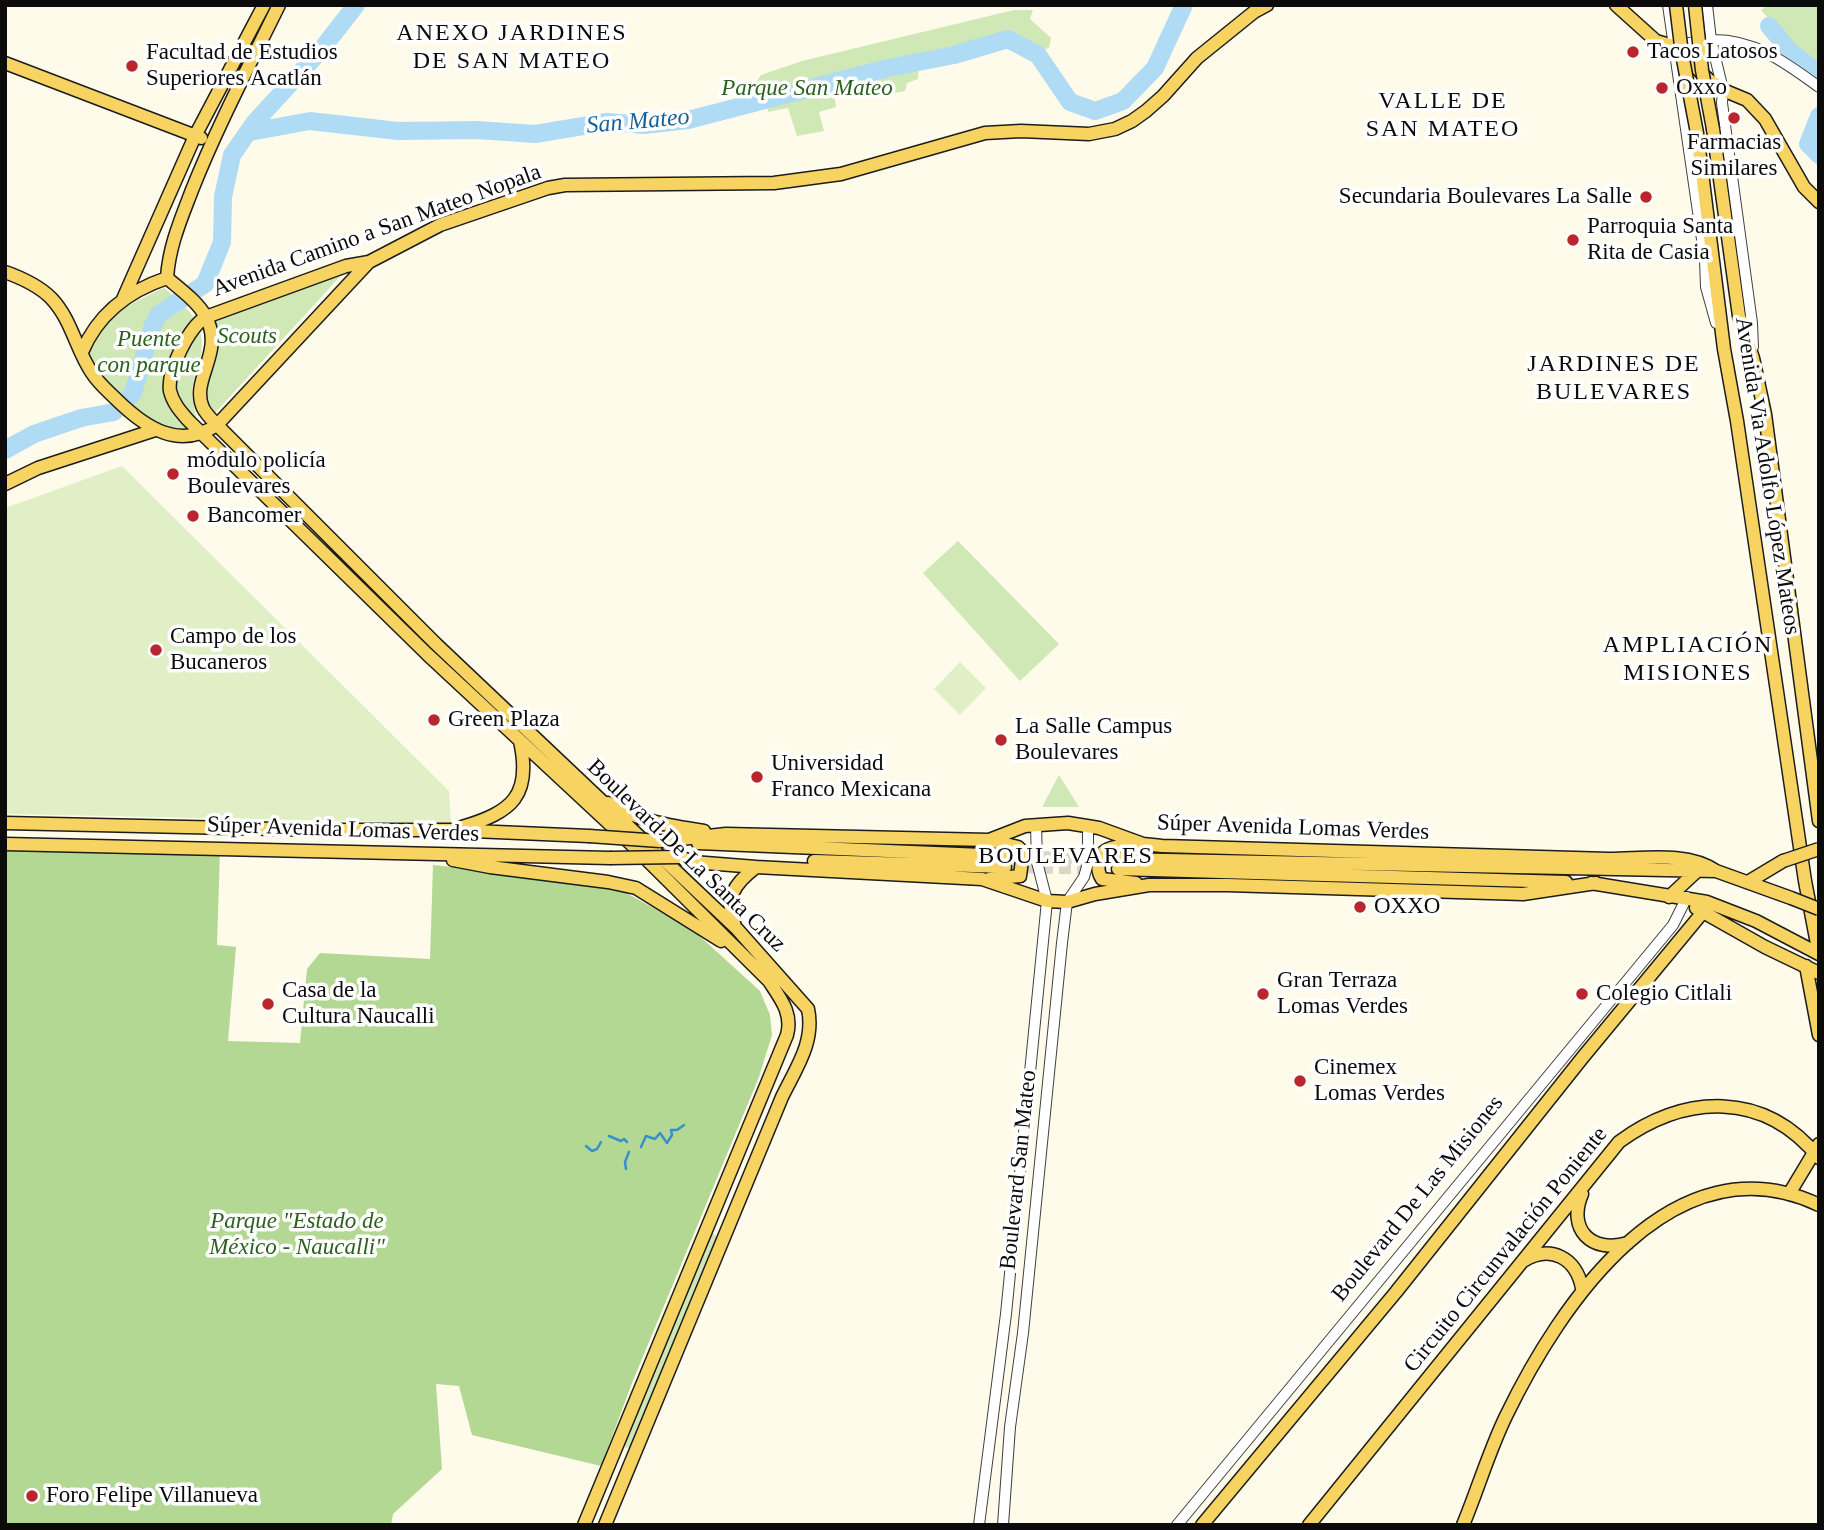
<!DOCTYPE html>
<meta charset="utf-8">
<style>
body{margin:0}
#map{position:relative;width:1824px;height:1530px;overflow:hidden;background:#fffbea;font-family:Georgia,serif}
canvas{display:block}
.frame{position:absolute;inset:0;border:7px solid #0b0b0b;pointer-events:none}
</style>
<div id="map">
<canvas width="1824" height="1530"></canvas>
<div class="frame"></div>
</div>
<script>
const context = document.querySelector('canvas').getContext('2d');
context.lineJoin = 'round';
function fillPath(path, color) {
  context.fillStyle = color;
  context.fill(path, 'evenodd');
}
function strokePath(path, color, width, dash) {
  context.strokeStyle = color;
  context.lineWidth = width;
  context.lineCap = dash ? 'butt' : 'round';
  context.setLineDash(dash || []);
  context.stroke(path);
}
function drawText(font, color, halo, rows, align = 'center') {
  context.font = font + ' Georgia,serif';
  context.lineWidth = 7;
  context.setLineDash([]);
  context.textBaseline = 'middle';
  context.strokeStyle = halo;
  context.fillStyle = color;
  for (const [text, x, y, turn = 0] of rows) {
    context.save();
    context.translate(x, y);
    context.rotate((+turn || 0) * Math.PI / 180);
    context.textAlign = isNaN(turn) ? turn : align;
    if (halo) context.strokeText(text, 0, 0);
    context.fillText(text, 0, 0);
    context.restore();
  }
}
fillPath(new Path2D(`
 M1768,5H1819V69L1787,40L1761,10Z
 M1014,10H1033L1030,19L1051,38L1049,48L1037,52L1008,36L956,57L919,65L918,79L907,83L905,91L873,97L867,84L834,93L836,107L819,112L824,131L797,136L788,108L768,112L767,103L740,106L761,75L802,61Z
 M345,271L214,414C196,388 215,372 218,343C218,335 216,327 214,320Z
 M164,288C186,306 207,323 201,355C199,368 192,379 192,392C192,405 198,417 197,430L182,431L144,420L95,371C92,364 88,357 88,349C90,323 143,297 164,288Z
 M958,541L1059,644L1020,681L923,573Z
 M1059,775L1079,807H1042Z
 M712,1233L718,1237L633,1441L630,1447L626,1448L624,1445Z`), '#cfe8b5');
fillPath(new Path2D(`
 M5,847L220,850L217,945L236,947L228,1041L300,1043L307,969L320,953L430,959L433,865L538,876L623,891L693,930L760,991L770,1015L772,1035L759,1077L632,1383L601,1466L472,1435L459,1386L436,1384L442,1469L393,1514L391,1525H5Z`), '#b3d894');
fillPath(new Path2D(`
 M122,466L449,791L451,823L5,814V508Z
 M960,662L986,688L960,715L934,689Z`), '#e1efc7');
strokePath(new Path2D(`
 M609,1136L621,1141L624,1139L627,1142
 M586,1146L592,1151L597,1149L601,1142
 M641,1147L646,1136L655,1139L660,1133L667,1143L672,1135L671,1130H677L684,1125
 M626,1169L625,1162L629,1152`), '#3890cb', 2.5);
strokePath(new Path2D(`
 M1769,26L1790,51L1819,74
 M1819,116L1808,144L1819,155
 M250,132L310,121L398,131L477,130L535,134L607,122L644,125L688,120L888,68L954,55L1008,39L1038,55L1070,102L1095,111L1123,101L1155,68L1184,5
 M5,450L34,434L81,418L114,412L133,393L153,325L159,314L205,284L222,242L223,197L232,155L255,122L321,50L356,5`), '#b0dbf5', 18);
strokePath(new Path2D(`
 M1006,856L1116,859
 M1005,867L1118,869`), '#dad7c9', 12, [12, 6]);
const minor = new Path2D(`
 M1668,5L1705,260L1706,287L1716,323
 M1707,5L1711,40L1723,90L1722,103L1752,323L1753,347
 M1674,46C1686,44 1699,40 1711,40C1755,39 1786,63 1819,87
 M979,1525L1006,1314L1047,901L1037,862L1036,825
 M1003,1525L1010,1427L1023,1333L1062,943L1067,902L1084,877L1088,863V826
 M1177,1525L1673,925L1687,897`);
const major = new Path2D(`
 M1616,5L1656,41L1673,46L1709,80L1723,90L1747,100L1765,119L1804,187L1819,202
 M5,63L201,138
 M1713,129L1739,316L1753,358L1765,414L1819,821
 M1697,133L1724,349L1737,421L1805,881L1819,954
 M5,272C22,278 38,285 51,298C72,320 76,350 92,373C99,384 109,392 118,401C146,428 179,450 217,425L369,262
 M167,278C180,289 198,302 206,317C225,353 190,379 203,408C206,414 212,420 217,425L436,644L737,929L808,1009C815,1042 796,1068 782,1097L605,1525
 M167,278C169,246 181,219 192,190C217,127 249,66 279,5
 M123,299L195,136L264,5
 M82,352C98,314 128,291 167,278
 M5,484L38,468L155,430
 M608,803C638,821 671,826 704,831
 M5,823L322,830H450L589,836
 M462,827C512,812 532,796 520,741
 M989,840L1018,847L1023,852L1020,876L989,879
 M663,841L726,834L989,840L1025,826L1068,823L1099,828L1143,844L1162,846L1609,859C1643,859 1687,851 1716,871
 M698,843L1006,856
 M5,844L610,858
 M680,857L693,862L756,867L982,879L1047,901L1067,902L1095,894L1149,885H1227L1523,894L1596,883
 M1116,859L1716,871L1791,898
 M453,860L490,867L608,882L636,888L721,941
 M814,861L1005,867
 M1118,869L1566,882
 M1748,882L1783,861
 M1136,883L1102,879C1098,873 1098,869 1099,862C1100,844 1126,846 1139,845
 M1591,883L1707,902L1756,921L1819,954
 M1669,897L1697,871
 M1696,908L1765,947L1819,973
 M735,926C724,898 734,884 756,867
 M1806,966L1819,1035
 M1582,1194C1567,1229 1591,1254 1628,1243
 M1789,1194L1819,1144
 M1523,1261C1551,1244 1576,1258 1582,1288
 M584,1525L787,1035C793,1013 780,998 769,981L629,842L427,654L188,420C180,411 173,403 170,391C167,371 189,327 206,317L346,266L369,262L440,225L548,188L565,185L774,183L841,174L985,133L1021,131L1089,134L1115,129L1132,121L1146,111L1163,96L1197,58L1254,12L1267,5
 M1202,1525L1396,1292L1583,1057L1703,912
 M1309,1525L1619,1142C1685,1094 1764,1090 1819,1158
 M1463,1525C1478,1489 1489,1451 1506,1416C1560,1304 1673,1136 1819,1205`);
strokePath(minor, '#3e3e3e', 12);
strokePath(major, '#1c1c1c', 15);
strokePath(minor, '#fff', 10);
strokePath(major, '#f7d362', 12);
const majorBridge = new Path2D(`
 M1676,5L1682,54L1697,133
 M1695,5L1702,70L1713,129
 M589,836L660,841
 M610,858L677,857
 M1783,861L1819,849
 M1791,898L1819,909`);
strokePath(majorBridge, '#1c1c1c', 15, []);
strokePath(majorBridge, '#f7d362', 12);
for (const [x, y, r, color] of [
 [1633,52,7,"#b9262d"],
 [132,66,7,"#b9262d"],
 [1662,88,7,"#b9262d"],
 [1734,118,7,"#b9262d"],
 [1646,197,7,"#b9262d"],
 [1573,240,7,"#b9262d"],
 [173,474,7,"#b9262d"],
 [193,516,7,"#b9262d"],
 [156,650,7,"#b9262d"],
 [434,720,7,"#b9262d"],
 [1001,740,7,"#b9262d"],
 [757,777,7,"#b9262d"],
 [1360,907,7,"#b9262d"],
 [1263,994,7,"#b9262d"],
 [1582,994,7,"#b9262d"],
 [268,1004,7,"#b9262d"],
 [1300,1081,7,"#b9262d"],
 [32,1496,7,"#b9262d"]
]) {
  const dot = new Path2D();
  dot.arc(x, y, r, 0, 2 * Math.PI);
  context.fillStyle = color;
  context.fill(dot);
  strokePath(dot, '#fff', 2.5);
}
drawText('23px', '#0b0b0b', '#fff', [
 ["Tacos Latosos",1647,52],
 ["Facultad de Estudios",146,53],
 ["Superiores Acatlán",146,79],
 ["Oxxo",1676,88],
 ["Farmacias",1734,143,"center"],
 ["Similares",1734,169,"center"],
 ["Secundaria Boulevares La Salle",1632,197,"right"],
 ["Parroquia Santa",1587,227],
 ["Rita de Casia",1587,253],
 ["módulo policía",187,461],
 ["Boulevares",187,487],
 ["Bancomer",207,516],
 ["Campo de los",170,637],
 ["Bucaneros",170,663],
 ["Green Plaza",448,720],
 ["La Salle Campus",1015,727],
 ["Boulevares",1015,753],
 ["Universidad",771,764],
 ["Franco Mexicana",771,790],
 ["OXXO",1374,907],
 ["Gran Terraza",1277,981],
 ["Lomas Verdes",1277,1007],
 ["Casa de la",282,991],
 ["Cultura Naucalli",282,1017],
 ["Colegio Citlali",1596,994],
 ["Cinemex",1314,1068],
 ["Lomas Verdes",1314,1094],
 ["Foro Felipe Villanueva",46,1496]
], 'left');
drawText('italic 23px', '#2b611d', '#fff', [
 ["Parque San Mateo",807,89],
 ["Scouts",247,337],
 ["Puente",149,340],
 ["con parque",149,366],
 ["Parque \"Estado de",297,1222],
 ["México - Naucalli\"",297,1248]
]);
drawText('23px', '#0b0b0b', '#fff', [
 ["Avenida Camino a San Mateo Nopala",377,231,-20],
 ["Avenida Via Adolfo López Mateos",1767,476,81],
 ["Súper Avenida Lomas Verdes",1293,828,2],
 ["Súper Avenida Lomas Verdes",343,830,2],
 ["Boulevard De La Santa Cruz",686,856,44],
 ["Boulevard San Mateo",1019,1170,-84],
 ["Boulevard De Las Misiones",1418,1199,-51],
 ["Circuito Circunvalación Poniente",1506,1250,-51]
]);
context.letterSpacing = '2px';
drawText('24px', '#0b0b0b', '#fff', [
 ["ANEXO JARDINES",512,34],
 ["DE SAN MATEO",512,62],
 ["VALLE DE",1443,102],
 ["SAN MATEO",1443,130],
 ["JARDINES DE",1614,365],
 ["BULEVARES",1614,393],
 ["AMPLIACIÓN",1688,646],
 ["MISIONES",1688,674],
 ["BOULEVARES",1066,857]
]);
context.letterSpacing = '0px';
drawText('italic 24px', '#17619b', '#fff', [
 ["San Mateo",638,122,-5]
]);
</script>
